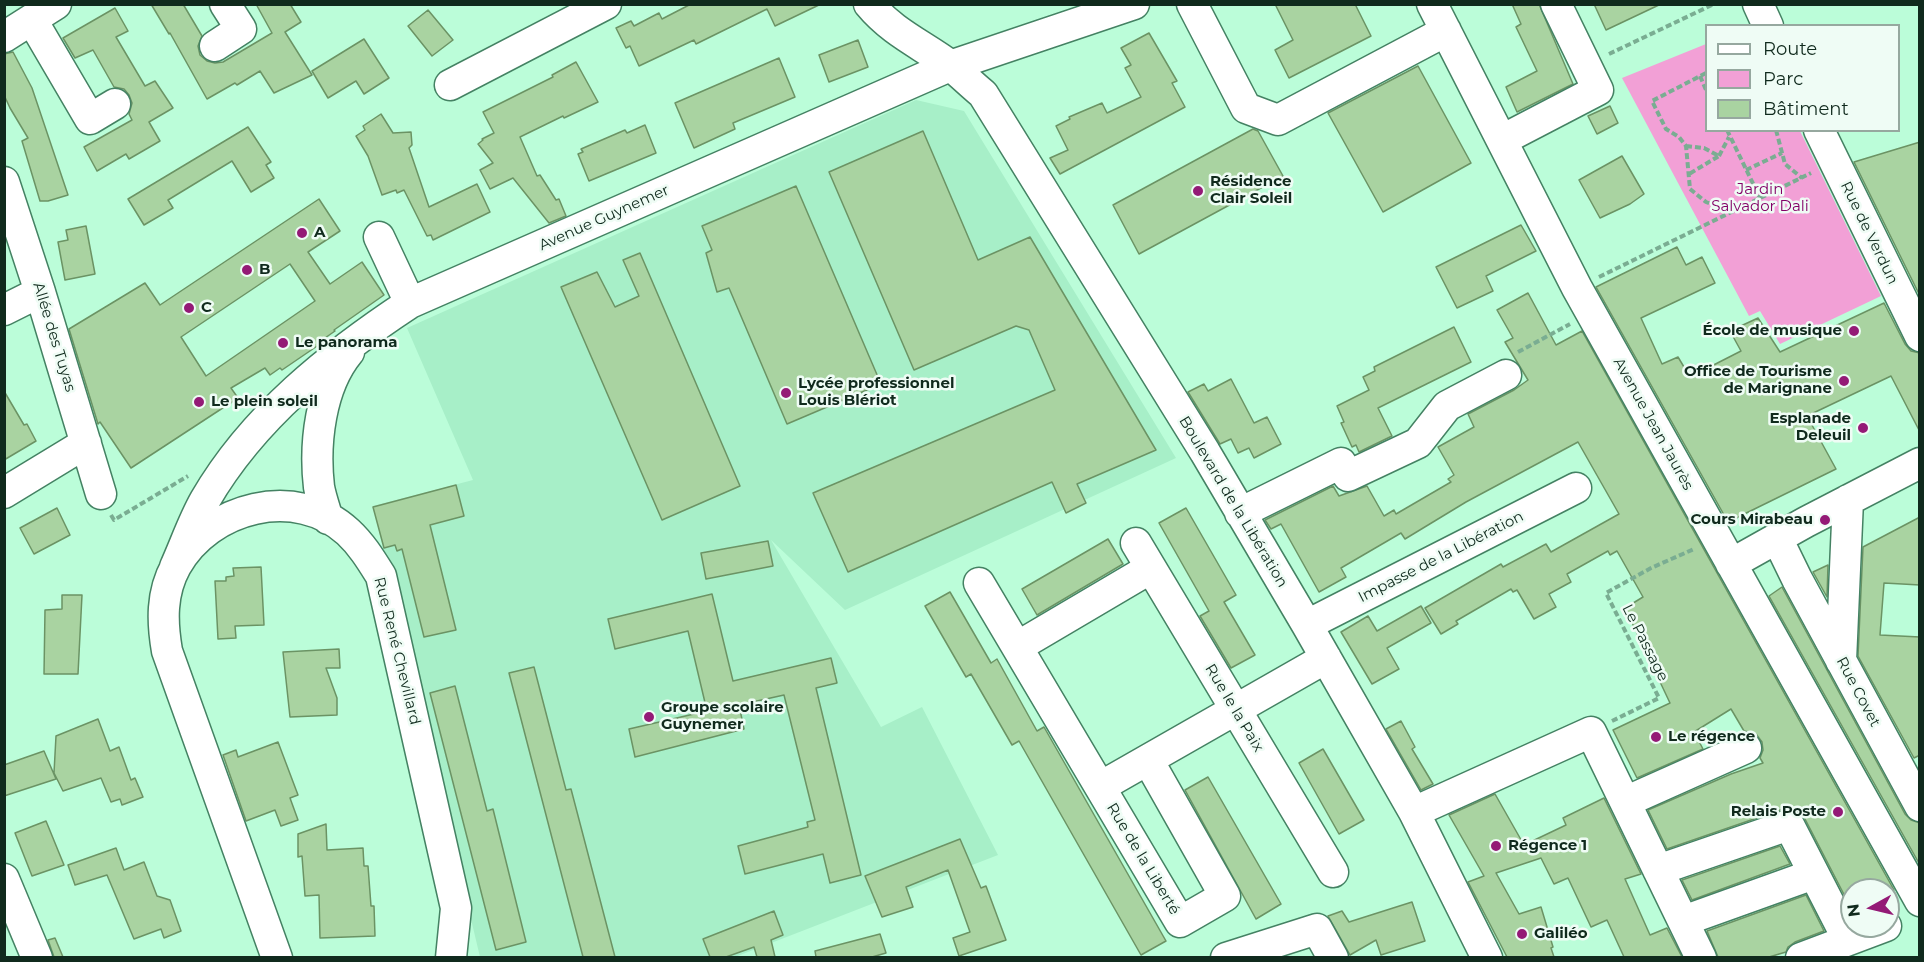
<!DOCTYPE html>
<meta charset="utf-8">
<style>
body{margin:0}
#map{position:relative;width:1924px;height:962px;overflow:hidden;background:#bbfdd9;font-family:Montserrat,sans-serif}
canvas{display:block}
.frame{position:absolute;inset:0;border:6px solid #102a1d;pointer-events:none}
.legend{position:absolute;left:1705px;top:24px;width:195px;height:108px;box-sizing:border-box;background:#effcf5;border:2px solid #96a89f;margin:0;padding:8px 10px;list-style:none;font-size:18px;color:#102a1d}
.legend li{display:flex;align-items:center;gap:12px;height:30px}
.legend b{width:30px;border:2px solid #96a89f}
.north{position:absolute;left:1840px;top:878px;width:60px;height:60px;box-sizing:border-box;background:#effcf5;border:2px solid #96a89f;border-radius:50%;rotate:262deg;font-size:16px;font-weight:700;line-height:24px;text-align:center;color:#102a1d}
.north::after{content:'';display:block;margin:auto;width:21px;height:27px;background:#941a76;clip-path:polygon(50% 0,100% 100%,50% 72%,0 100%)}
</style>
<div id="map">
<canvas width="1924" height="962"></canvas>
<div class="frame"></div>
<ul class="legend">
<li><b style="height:8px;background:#fff"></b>Route</li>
<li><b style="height:16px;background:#f2a0d6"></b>Parc</li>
<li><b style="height:16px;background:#a9d3a1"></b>Bâtiment</li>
</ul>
<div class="north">N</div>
</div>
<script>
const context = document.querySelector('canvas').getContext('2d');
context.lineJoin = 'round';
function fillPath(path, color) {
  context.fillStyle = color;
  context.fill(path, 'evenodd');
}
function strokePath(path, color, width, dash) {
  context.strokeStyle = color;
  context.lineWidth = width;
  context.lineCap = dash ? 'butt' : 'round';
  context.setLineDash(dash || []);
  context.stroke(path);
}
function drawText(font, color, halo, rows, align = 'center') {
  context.font = font + ' Montserrat,sans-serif';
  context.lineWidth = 5;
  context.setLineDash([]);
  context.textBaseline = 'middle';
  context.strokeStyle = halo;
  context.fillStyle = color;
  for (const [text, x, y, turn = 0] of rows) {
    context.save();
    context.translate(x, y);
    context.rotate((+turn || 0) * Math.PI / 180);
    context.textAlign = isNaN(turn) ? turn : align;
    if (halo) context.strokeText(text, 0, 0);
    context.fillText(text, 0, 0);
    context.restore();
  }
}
fillPath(new Path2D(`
 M916,100L964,111L1176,458L845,610L771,540L881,727L922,707L998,855L735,957H480L373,506L473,480L407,328Z`), '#a7efc8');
fillPath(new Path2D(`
 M1706,44V130L1800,131L1881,296L1780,344L1760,311L1749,316L1622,78Z`), '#f2a0d6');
const building = new Path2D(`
 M151,4H183L202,36L198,46L200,55L207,61L215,63L223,62L272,33L256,4H290L301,22L285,32L312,75L274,93L260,71L237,85L235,83L207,99L170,33L169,34Z
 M691,4H821L775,26L767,9L696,44L694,40L639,66L630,46L626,48L616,28L631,21L634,26L659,13L662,19Z
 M1275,4H1355L1371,36L1289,78L1275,50L1293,40Z
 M1512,4H1539L1573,84L1517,112L1506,87L1537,71L1516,27L1521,24Z
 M1594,4H1661L1606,30Z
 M115,8L128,31L116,37L145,86L155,81L173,108L149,122L160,141L129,159L126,154L97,171L84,147L132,120L129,114L132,103L129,95L124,89L114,87L93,50L75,58L63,38Z
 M428,10L453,40L432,56L408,26Z
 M1149,33L1177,81L1172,83L1185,107L1060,174L1050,158L1068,150L1056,126L1070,119L1069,117L1102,103L1107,113L1141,97L1125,68L1131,65L1121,48Z
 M364,39L389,78L364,94L356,81L328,98L312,71Z
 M858,40L868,67L829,82L819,55Z
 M13,52L32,88L68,195L48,201H40L22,141L28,138L10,108L4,95V54Z
 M779,58L795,97L733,123L735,129L694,148L675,103Z
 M576,62L598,102L564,118L563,116L520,137L537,176L540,175L556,200L559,199L566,216L549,223L513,178L490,189L480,170L493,163L478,144L483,140L482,139L494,133L483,112L553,77L552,75Z
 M1418,66L1471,163L1383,212L1328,113Z
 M1610,106L1618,123L1597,134L1588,116Z
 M381,114L393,133L411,132L412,145L409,148L429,207L477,184L490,212L433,240L431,235L427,236L404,190L397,193L396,190L382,195L368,156L356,136L365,130L363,126Z
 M645,125L656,153L589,181L578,154L583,152L581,149L625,130L627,133Z
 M248,127L271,162L266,165L274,178L251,192L232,161L168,200L173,208L144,225L128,199Z
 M1253,129L1258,131L1283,176L1139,254L1113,205Z
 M923,131L978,260L1030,237L1156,450L1077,484L1086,503L1066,513L1052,482L848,572L813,493L1055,390L1029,330L1016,326L914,370L829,172Z
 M1920,142V296L1854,162Z
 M1622,156L1644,194L1630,204L1600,218L1579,180Z
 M796,186L881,384L787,424L729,288L717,292L706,253L712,250L702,226Z
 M319,199L340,231L308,252L330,284L362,262L384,295L334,330L335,331L325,338L326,340L282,370L280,368L270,375L265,368L231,388L238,398L131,468L100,422L98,424L69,329L145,283L160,305ZM290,264L315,301L206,376L181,337Z
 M1521,225L1536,251L1486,276L1493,291L1457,308L1436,267Z
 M86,226L95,274L65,280L58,242L68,240L66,230Z
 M1677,247L1686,265L1702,257L1715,283L1641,318L1662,364L1678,357L1690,377L1741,351L1730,331L1758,318L1780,352L1884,303L1905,344L1911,351L1920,353V432L1891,376L1807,416L1836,469L1728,522L1596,287Z
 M640,253L740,486L662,520L561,287L597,272L615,307L639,296L623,260Z
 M1528,293L1556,345L1582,331L1894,890H1852V910L1804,817L1799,811L1792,808L1783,809L1667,849L1648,810L1731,774L1763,763L1760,758L1763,750L1762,742L1756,734L1744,731L1731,709L1694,732L1703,749L1637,778L1613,730L1670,703L1625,608L1643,597L1617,551L1610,555L1608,551L1567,574L1571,582L1549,594L1556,607L1534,619L1517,590L1513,592L1511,589L1456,621L1458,624L1441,634L1425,608L1501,564L1503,567L1546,544L1551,552L1619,514L1578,442L1466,502L1405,539L1401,533L1341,568L1346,577L1319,592L1281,524L1271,529L1265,520L1333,486L1339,496L1367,486L1384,516L1394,510L1396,514L1451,482L1448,479L1454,475L1438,447L1474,427L1468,414L1514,390L1528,380L1505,342L1513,338L1497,310Z
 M1454,327L1471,362L1378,408L1392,436L1359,452L1356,445L1352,447L1341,423L1344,422L1337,406L1369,390L1363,377L1375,371L1374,367Z
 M1231,379L1254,423L1267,417L1281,444L1254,458L1249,448L1238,453L1231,439L1220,444L1188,392L1204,384L1208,391Z
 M4,391L24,425L27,424L36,441L4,460Z
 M456,485L464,516L430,525L456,630L424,637L402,549L397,551L395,545L384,548L373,507Z
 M57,508L70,535L34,554L20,528Z
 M1186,508L1236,595L1224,602L1255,655L1231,668L1200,616L1209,611L1159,523Z
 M1920,517V585L1884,583L1880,635L1920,637V755L1914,758L1858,656L1863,547Z
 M1108,539L1123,564L1037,615L1022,589Z
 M768,541L773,566L706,579L701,553Z
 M1828,565L1827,597L1813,572Z
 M261,567L264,625L235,626L236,638L218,639L215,581H226V577L234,576L233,568Z
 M1782,587L1905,814L1911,820L1920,823V865L1769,596Z
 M950,592L991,663L997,659L1037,731L1044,727L1166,941L1141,955L1019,741L1012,745L971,674L966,677L925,606Z
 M712,594L733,681L831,658L837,683L816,688L861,875L830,883L823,854L745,874L738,846L808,827L807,822L815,820L784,695L739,705L744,729L635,757L629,729L707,711L688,631L615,649L608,619Z
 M62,595H82L78,674H44L45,610L62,609Z
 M1421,606L1431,623L1387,648L1399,669L1372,684L1341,632L1368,616L1377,631Z
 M339,649L340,668H326L337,698V715L290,717L283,652Z
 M534,667L566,790L571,789L615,957H583L509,673Z
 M455,686L487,811L493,809L526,942L496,950L430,693Z
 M98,719L110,751L119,747L131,780L135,778L143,797L122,805L120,799L111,802L101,778L63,791L54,773L56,736Z
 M1401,721L1415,747L1412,749L1433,784L1421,790L1386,729Z
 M278,742L298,795L290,798L298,820L281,826L275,810L246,821L223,755L236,750L238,757Z
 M1323,749L1364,820L1339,834L1299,763Z
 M44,751L56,779L4,796V765Z
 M1208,777L1281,904L1256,919L1185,790Z
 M1495,794L1524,845L1566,825L1563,818L1604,798L1641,874L1625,879L1650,935L1667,928L1682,957H1624L1607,920L1591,927L1568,878L1554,884L1541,858L1496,873L1519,914L1541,907L1553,947L1551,948L1554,957H1507L1468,882L1484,876L1449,815Z
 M46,821L64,865L32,876L15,833Z
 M326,824L327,850L363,848L364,866H368L371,906H374L375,936L320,938L319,895L305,896L302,856L298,857V834Z
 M960,839L981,888L986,886L1006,940L959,956L953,938L970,932L948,870L906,887L913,907L882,917L865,876Z
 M1780,846L1790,864L1692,900L1682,880Z
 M116,848L124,870L144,862L157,896L170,900L181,931L164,938L161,929L134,939L107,875L75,885L68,865Z
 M1806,895L1824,931L1795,942L1788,947L1786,952L1769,957H1718L1707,931Z
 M1412,902L1425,941L1381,955L1376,940L1350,955L1328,916L1342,911L1349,922Z
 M774,911L783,935L771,940L775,957H757L754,947L726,957H710L703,939Z
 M880,934L886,953L872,957H816L815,951Z
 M55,938L63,957H54L48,940Z`);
fillPath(building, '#a9d3a1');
strokePath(building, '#6b9364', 1.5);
const minor = new Path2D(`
 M869,4C893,33 923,45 951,66C962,75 972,85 983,94L1205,452L1307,625L1414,812L1487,958
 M1192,4L1246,108L1278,120L1446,31
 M1432,4L1577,288L1920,901
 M1758,4L1768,26
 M32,20L90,119L115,104
 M4,37L56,4
 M215,46L241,29L225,4
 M450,85L606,4
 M1819,130L1920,336
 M1502,140L1598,90L1556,4
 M4,182L40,292L101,494
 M379,237L410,303
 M4,310L40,292
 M4,493L86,443
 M1240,513L1341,463L1348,476L1418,443L1447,406L1506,375
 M328,519C325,509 321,498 319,487C314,444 320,387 349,352
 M1777,538L1797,579L1920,806
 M1136,543L1333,872
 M1731,564L1806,522L1920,463
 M175,567C185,545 193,521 205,500C253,417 331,355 410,303L950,66L1134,4
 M979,583L1017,647
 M1307,625L1576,488
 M1841,661L1848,500
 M1148,760L1225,896L1180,922L1017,647L1151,568
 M1100,787L1326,658
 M1625,802L1746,748
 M1414,812L1591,732L1701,958
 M1658,870L1789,825L1848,940
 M4,879L37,958
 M1683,921L1814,874
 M277,958L167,651C162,622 161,593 176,566C209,507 296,484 348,532C362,545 371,560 381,576L456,908L451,958
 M1226,958L1317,929L1333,958
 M1801,958L1886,926`);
strokePath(minor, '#448263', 33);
strokePath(new Path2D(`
 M1609,54L1714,4
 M1706,73L1652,101L1666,129L1679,137L1686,146L1690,189L1706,202L1731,212
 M1700,76L1706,90
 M1727,130L1760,198
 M1776,130L1785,164L1802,178
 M1686,146L1704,148L1719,156L1689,174
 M1719,156L1729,137
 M1746,170L1782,153
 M1599,277L1811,173
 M1518,352L1570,324
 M111,515L114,520L188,476
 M1612,721L1659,698L1606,593L1651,568L1694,549`), '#7aad92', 4, [6, 3]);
strokePath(minor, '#fff', 30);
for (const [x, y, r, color] of [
 [1198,191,6,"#941a76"],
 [302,233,6,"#941a76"],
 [247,270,6,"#941a76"],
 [189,308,6,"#941a76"],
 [1854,331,6,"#941a76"],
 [283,343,6,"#941a76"],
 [1844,381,6,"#941a76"],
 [786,393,6,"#941a76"],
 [199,402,6,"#941a76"],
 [1863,428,6,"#941a76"],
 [1825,520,6,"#941a76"],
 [649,717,6,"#941a76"],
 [1656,737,6,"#941a76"],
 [1838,812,6,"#941a76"],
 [1496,846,6,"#941a76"],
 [1522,934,6,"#941a76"]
]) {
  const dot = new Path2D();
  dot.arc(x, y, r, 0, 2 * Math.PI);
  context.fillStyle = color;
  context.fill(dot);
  strokePath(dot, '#effcf5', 2);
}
drawText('bold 15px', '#102a1d', '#effcf5', [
 ["Résidence",1210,182],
 ["Clair Soleil",1210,199],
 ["A",314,233],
 ["B",259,270],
 ["C",201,308],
 ["École de musique",1842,331,"right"],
 ["Le panorama",295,343],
 ["Office de Tourisme",1832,372,"right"],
 ["de Marignane",1832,389,"right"],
 ["Lycée professionnel",798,384],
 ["Louis Blériot",798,401],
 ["Le plein soleil",211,402],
 ["Esplanade",1851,419,"right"],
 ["Deleuil",1851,436,"right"],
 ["Cours Mirabeau",1813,520,"right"],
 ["Groupe scolaire",661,708],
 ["Guynemer",661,725],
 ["Le régence",1668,737],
 ["Relais Poste",1826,812,"right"],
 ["Régence 1",1508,846],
 ["Galiléo",1534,934]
], 'left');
drawText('15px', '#830067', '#effcf5', [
 ["Jardin",1760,190],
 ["Salvador Dali",1760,207]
]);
drawText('15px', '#102a1d', '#effcf5', [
 ["Avenue Guynemer",604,218,-24],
 ["Rue de Verdun",1869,233,64],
 ["Allée des Tuyas",54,337,73],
 ["Avenue Jean Jaurès",1653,424,61],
 ["Boulevard de la Libération",1233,502,59],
 ["Impasse de la Libération",1441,557,-27],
 ["Le Passage",1645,643,63],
 ["Rue René Chevillard",397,651,76],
 ["Rue Covet",1858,692,62],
 ["Rue le la Paix",1234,708,59],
 ["Rue de la Liberté",1143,859,59]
]);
</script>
